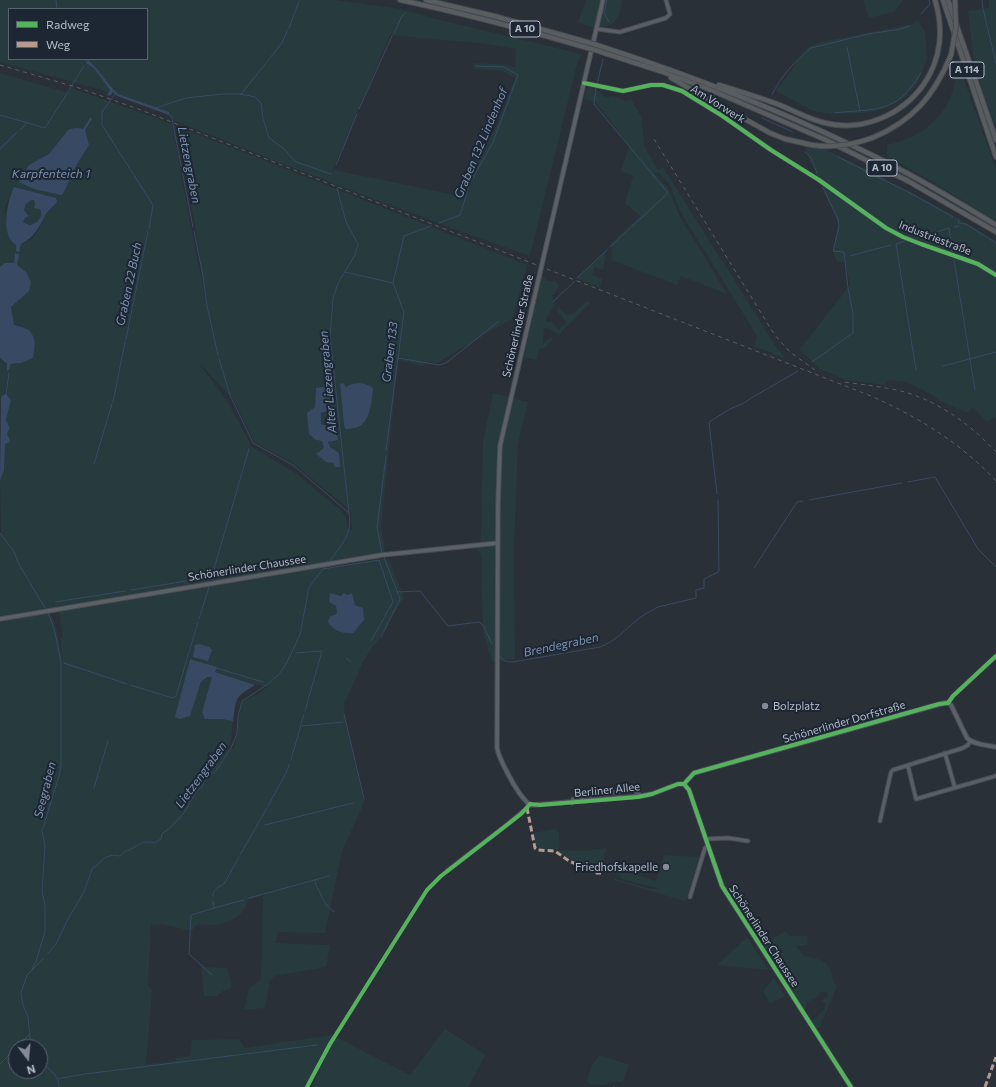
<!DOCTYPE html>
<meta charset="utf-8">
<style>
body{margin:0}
#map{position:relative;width:996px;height:1087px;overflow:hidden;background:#2a3038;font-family:Commissioner,sans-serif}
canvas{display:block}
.legend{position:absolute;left:8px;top:8px;width:140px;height:52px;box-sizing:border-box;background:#1d2633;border:1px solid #59626f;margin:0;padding:5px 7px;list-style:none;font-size:12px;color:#b4bcc9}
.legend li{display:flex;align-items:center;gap:8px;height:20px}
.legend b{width:20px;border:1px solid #59626f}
.north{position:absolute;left:8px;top:1039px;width:40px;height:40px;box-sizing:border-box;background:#1d2633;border:1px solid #59626f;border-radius:50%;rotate:164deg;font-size:11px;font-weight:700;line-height:16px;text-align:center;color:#b4bcc9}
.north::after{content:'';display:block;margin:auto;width:14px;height:18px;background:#848b96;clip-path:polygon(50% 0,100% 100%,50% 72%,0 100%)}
</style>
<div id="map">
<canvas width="996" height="1087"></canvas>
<ul class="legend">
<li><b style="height:5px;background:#56b35d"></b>Radweg</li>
<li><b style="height:5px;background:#b69a8f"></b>Weg</li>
</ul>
<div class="north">N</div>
</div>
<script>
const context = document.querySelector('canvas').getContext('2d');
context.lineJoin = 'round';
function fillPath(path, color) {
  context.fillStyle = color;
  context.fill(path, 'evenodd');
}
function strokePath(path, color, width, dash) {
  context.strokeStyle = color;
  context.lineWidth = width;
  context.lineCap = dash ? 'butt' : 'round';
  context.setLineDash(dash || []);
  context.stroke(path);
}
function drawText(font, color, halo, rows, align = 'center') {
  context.font = font + ' Commissioner,sans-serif';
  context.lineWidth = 4;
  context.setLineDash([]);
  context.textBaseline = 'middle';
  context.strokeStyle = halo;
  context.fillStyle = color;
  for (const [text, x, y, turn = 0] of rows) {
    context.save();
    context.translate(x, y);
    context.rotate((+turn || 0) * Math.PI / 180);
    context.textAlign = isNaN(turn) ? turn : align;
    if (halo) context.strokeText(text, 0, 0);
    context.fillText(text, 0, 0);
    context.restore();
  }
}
fillPath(new Path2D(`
 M0,0H335L401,9L432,18L582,54L577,64L530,256C410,214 292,168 175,121L169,115L109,92L0,62ZM9,9H147V59H9ZM390,35L486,44L516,49L515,67L500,64L474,63V69L502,71L515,78L497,125L460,196L334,170L332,171Z
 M586,0H622L619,15L612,25L593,28L578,22Z
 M863,0H902V2L894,12L869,18Z
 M989,0H996V127L984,96L973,55L968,11L989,8Z
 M918,20L925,32L927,60L917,83L905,97L895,103L876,111L862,113L841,114L826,113L813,111L776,91L807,48L817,43L912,24Z
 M960,68L996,169V221L936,184L887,156V145C914,139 937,126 949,100C954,91 955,80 957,70Z
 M0,73L65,92L71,88L148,115L251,155L527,265L512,320L508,321L437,363L430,362L421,366L398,360L381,528L385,552L335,560L326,568L388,558L389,559L404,598L376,644L374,645L364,660L344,704L346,725L364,803L342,851L325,933L279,932L275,943L330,945L326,967L274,976L270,981L265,1008L244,1010L249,989L261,979L263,895L248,900C246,905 244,911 240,914C234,920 223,925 214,925C206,926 197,920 192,931L161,924L151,925L148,984L152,991L146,1064L176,1061V1058L190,1056L192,1040L239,1039L245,1048L332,1035L410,1075L445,1029L486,1055L468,1087H312L329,1049L324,1053L308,1087H0V533H1L0,481L4,470L5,443L7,434L10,428L6,420L11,400L1,398L0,410V358L7,365L21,363L35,347L26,328L14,325L11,307L29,291L26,272L16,265L19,254L15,253L14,263H5L0,267ZM172,125L176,129L198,242L204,292L188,211ZM89,145L76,166L63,194L29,165L50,153ZM14,188L33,192L57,202L47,213L36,234L29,241L21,244L16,251C16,237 6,226 5,214C4,205 11,195 14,188ZM200,364L226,392L232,396L254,442L293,463L351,511L352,530L347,528L346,518L342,511L294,472L252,447L227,401L200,365ZM340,384L346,388L351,384L369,385L344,425ZM316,388L330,390L331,410L321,413V424L331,427L335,426L328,442L330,447L339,453L333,463L326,462L317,453L324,448L322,441L316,440L308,429V414L315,407ZM352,593L355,605L363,608L364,620L330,616L335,615L337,613L336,606L329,602L336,595L341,596ZM59,611L63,637L60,638L63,660L55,623L51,614ZM190,659L216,667L215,672L233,679L267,687L258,694L243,701L240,708L237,736L233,749L228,750V747L231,740L233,721L221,719H205L213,677H207L201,681L190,716L176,717ZM16,1047H40V1071H16Z
 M589,88C597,88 600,92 605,97L613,96L626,101L631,99L642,118L644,146L658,170L663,167L721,260L724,263L774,344L786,359L754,346L757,336L680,211L670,185L658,172L655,174L668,188L680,217L727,294L681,276L677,285L611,260L612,251L611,243L640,216L625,203L633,176L621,171L629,147L613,124L594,101L584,99L586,90Z
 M800,138C867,168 933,202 996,241V418L986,421L973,407L967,413L940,401L929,393L907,382L888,380L885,385L846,380L820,369L800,349L850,285L845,262H837L833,252L838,223Z
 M31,200H34L35,203L34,206L36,208L40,209C44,217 37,223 30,225L23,222L24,219L28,217L29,214L24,210L26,204Z
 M606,251L603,270L595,267L592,275L603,279L599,287L576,278Z
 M542,275L547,281H555L559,286L552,297L555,304L546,319V322H552L559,330L566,322L557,311L558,307L566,315C576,315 580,305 588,301L590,303L563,330L560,335L547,328H544L543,344L551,337L553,340L544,348L539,349L537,360L524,357Z
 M493,393L528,402L518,444L514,552L515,659L492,662L483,632L481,554L475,549L472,542H480L481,536L483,443Z
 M555,829L559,833L560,846L558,849H542L536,847L532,833Z
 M606,848L602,870H601L600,873L569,860L557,851L563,850L584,851Z
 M664,855L699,857L686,900L684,901L614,880L613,878L651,889H660L621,879L622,876L610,872V869L638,875L656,881Z
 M786,931L790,936H808L807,945L796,946L804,956C816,958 829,960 832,974C833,979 833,983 837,986L820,1027L817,1029L812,1021C817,1018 819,1013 824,1010L826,1004L821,1001L828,996L827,992H820L816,998L807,1002L806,1008L804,1011L761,945Z
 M747,937L769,970L717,965Z
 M201,965L206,967L227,968L231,982V988L223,991L217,996H204Z
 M774,978L785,996L770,1004L763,991Z
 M600,1055L629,1065L622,1083L616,1081C606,1086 599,1086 589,1084L587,1080L593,1063Z`), '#273a3e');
fillPath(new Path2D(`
 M88,60C100,70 107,84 118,94L169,112V115L117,96L113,92L110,96L107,95L110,90L94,68L86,63Z
 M90,118L92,119L85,130L89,145L76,166L63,194L61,195L34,189L19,182L29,165L50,153L68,130C74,128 76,127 83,129Z
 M14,187L56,198L57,202C54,206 49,210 46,214C39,227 35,237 21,244L19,252L16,251V245C0,235 7,202 14,187ZM31,200H34L35,203L34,208L40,209C44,217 37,223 30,225L23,222L25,218L29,216L24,210L26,204Z
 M15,253L19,254L17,265L26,272L31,282L29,291L11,307L14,325C18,326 23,327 27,329C37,336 35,348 33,358L21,363L11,364L9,370H7V364L0,358V267L5,263H14Z
 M343,383L346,387C354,382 365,382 373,388C371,407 370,431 345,429L344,425L340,384Z
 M323,387L330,390L331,410L321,413V424L331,427L335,426L338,440L328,442L330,447L339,453L340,467H335L333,463L326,462L316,454L324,448L322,441L316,440L309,434L307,413L315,407L316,388Z
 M6,394L11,400L6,420L10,428L7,434L10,440L9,443L5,444L4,470L0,481L1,398L3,395Z
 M330,593L341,596L344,593L347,595L352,593L355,605L363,608L364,620L353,633C343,634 333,631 328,622L330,616L335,615L337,613L336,606L329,602Z
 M200,644L209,647L212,650L208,661L193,657L195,645Z
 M190,659L217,667L215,672L255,685C234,698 237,697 233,721L221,719H205L202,712L212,677H207L201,682L190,716L180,719L175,717Z`), '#384963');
strokePath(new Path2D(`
 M56,0L57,9
 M607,0L604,13L609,22
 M982,0L983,9L996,63
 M921,14L930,4L929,0
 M289,28L299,1
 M394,33L402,16L405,13
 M847,47L860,111
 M85,59L87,62
 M597,84L603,59
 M596,88L594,104L668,193L610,247
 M69,90L84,66
 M115,94L102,112V125L153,205L149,229
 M241,94L282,43L287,31
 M772,95C780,77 796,60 811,48L868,34L901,29L909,26
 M155,108L186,98L222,94H241L255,97L261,103L263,118L269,138L283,148L296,162L331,174
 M359,109L392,36
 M834,113C878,108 895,115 921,73
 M168,114L172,117L173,124L193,227
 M0,115L45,128L68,92
 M762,118L793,132
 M20,130L27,123
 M0,149L17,132
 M805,152C812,156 814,166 817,173
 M838,157L912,194L953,217
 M336,165L357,114
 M337,188L346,222L358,244L355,255L338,283L333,298L330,336L349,513
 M959,220L958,223L966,224L996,243
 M439,223L460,215L470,183L493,142L518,75L504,67L476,66
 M954,227L959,226
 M194,231L203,276L207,306L218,355
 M917,238L949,228L952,251
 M905,241L896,244L916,370
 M850,256L891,245
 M954,260L975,390
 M345,272L393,283L404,312L386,450
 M577,278L607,250
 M393,283L404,236L431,226
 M553,302L575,281
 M126,339L148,231
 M398,358L439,365L446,363L499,321
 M219,359L230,395L253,443L293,465L349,513C353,534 341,545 330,561
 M812,362L853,333V314L848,288L844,252L833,251L839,227L838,219L823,188
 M943,366L996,352
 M6,395L9,373
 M113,402L125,342
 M94,464L112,404
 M908,482L935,477L978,549L996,567
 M717,494L709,422L730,409L744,403L753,397L798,371
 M809,500L902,483
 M0,533L13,550L20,566L45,608
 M382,553L377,527L386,456
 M754,568L797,502L803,501
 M211,579L249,449
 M131,590L205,578
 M397,592L420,591L448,626L479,622L483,625L492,644
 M55,602L125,591
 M199,619L209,587
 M381,637L400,599L384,557
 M296,653L322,651L305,711
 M500,656C504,662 506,662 513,662L600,647C616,641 623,631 636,621C642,615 651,611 658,607L696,598V590L704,588V579L718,572L719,570L718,500
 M346,658L351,662
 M64,663L127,684
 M216,668L263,682
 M130,685L173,698L176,696L198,622
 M344,714L364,799
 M302,726L343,722
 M291,760L304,714
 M94,788L108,741
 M268,806L286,773L289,765
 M265,825L353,803
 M240,855L267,808
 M315,880C315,885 317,886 319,891C324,901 325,905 334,912
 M213,896C213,889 218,887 224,884L239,857
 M249,898L329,876
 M214,908L244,900
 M48,953L56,944L68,919L84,892L92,869L106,857L114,855L120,856C125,850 125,852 131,849C141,844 142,840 154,843L161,839L162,834L171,827L184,813L196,792L202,786L208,776L215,772L231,748L237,734L238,717L242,701L268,684L280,673L286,664L300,635L309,587L323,569L379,560L393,602L371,641
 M32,969L36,962L45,931V906L42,891L45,847L42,831L59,776L61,764V662L54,628L48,613
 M212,975L189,954L191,915L214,908L213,901
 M17,1047L29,1035
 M31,1047L28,1017L23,1005L21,993L27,975L43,959
 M40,1061C48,1070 59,1073 59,1087
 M0,1064L16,1048
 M57,1079L85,1074L317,1045
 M613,1087H615`), '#384963', 1);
const minor = new Path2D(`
 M597,29L620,32L666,18L670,14L666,0
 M584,83L623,91L651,85H663L682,91L721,115L771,150L819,180L886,228L903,237L921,244L978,264L996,275
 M948,703L953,696L996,656
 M945,753L955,788
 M908,766L916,799L996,776
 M572,803L573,799L633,789L641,796
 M880,821L891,772L893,770L963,748L968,745L970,741
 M706,839L728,838L748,841
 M447,871L508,824L527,808L530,804
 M690,897L705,848L708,846`);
const major = new Path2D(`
 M603,0L500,446L498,505L497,748C499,759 517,793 526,801C528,804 531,805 534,805L641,796L652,794L678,784H684
 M0,619L382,555L498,543
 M684,784L694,773L701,771L944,703H948L951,705L967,738C974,745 987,745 996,747
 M684,784L689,790L722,886L851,1087`);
const highway = new Path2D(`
 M400,0C463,13 526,30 588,48
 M426,0L494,16L590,43
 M943,0L996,157
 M948,0L996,140
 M597,45C696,77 793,115 886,162C923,181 960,203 996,225
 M595,50L663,72L711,90L826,140L908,181L996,232
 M671,78L770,133L785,139L812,145
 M719,85C739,91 758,97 777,104C793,110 808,119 825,123C863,132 902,115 924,84C941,59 944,29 935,0
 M872,138C913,121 934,96 951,55`);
strokePath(minor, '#484c53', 5);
strokePath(major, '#484c55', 5.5);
strokePath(highway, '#474c53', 6);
strokePath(minor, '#5a5e66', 3);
strokePath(major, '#5c6168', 3.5);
strokePath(highway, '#5a5d60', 4);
strokePath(new Path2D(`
 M0,65L79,88L141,110L871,396C918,417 961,443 996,481
 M654,139L774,334L790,352L815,370
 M845,382C865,385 885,387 905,392C941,403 971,425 996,452`), '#595d64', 1, [4, 4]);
const highwayBridge = new Path2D(`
 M590,43L597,45
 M588,48L595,50
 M951,55L956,27L955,0
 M812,145C832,148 852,145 872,138`);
strokePath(highwayBridge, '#474c53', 6, []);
strokePath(highwayBridge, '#5a5d60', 4);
strokePath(new Path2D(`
 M527,808L535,848L538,850L555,851L569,861L597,873H601
 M985,1087L996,1057`), '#b69a8f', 3, [6, 3]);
strokePath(new Path2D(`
 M584,83L623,91L651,85H663L682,91L721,115L771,150L819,180L886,228L903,237L921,244L978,264L996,275
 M684,784L689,790L722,886L851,1087
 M684,784L694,773L701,771L939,704L948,703L953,696L996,656
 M307,1087L330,1044L427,890L441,876L521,814L530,804L540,805L638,797L652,794L678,784H684`), '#56b35d', 4);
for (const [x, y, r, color] of [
 [765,706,4,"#848b96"],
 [666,867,4,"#848b96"]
]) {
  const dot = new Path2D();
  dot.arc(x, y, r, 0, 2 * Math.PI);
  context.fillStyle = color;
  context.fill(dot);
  strokePath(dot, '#1d2633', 1.5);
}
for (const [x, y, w] of [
 [525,29,30],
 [967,70,34],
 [882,168,30]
]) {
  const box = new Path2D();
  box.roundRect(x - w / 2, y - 8, w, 16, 3);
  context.fillStyle = '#1d2633';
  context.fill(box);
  strokePath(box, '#b4bcc9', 1);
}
drawText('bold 10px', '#b4bcc9', null, [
 ["A 10",525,29],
 ["A 114",967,70],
 ["A 10",882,168]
]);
drawText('11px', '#b4bcc9', '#1d2633', [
 ["Am Vorwerk",718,104,32],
 ["Industriestraße",935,238,21],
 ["Schönerlinder Straße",518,326,-77],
 ["Schönerlinder Chaussee",247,568,-9],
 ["Schönerlinder Dorfstraße",844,722,-16],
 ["Berliner Allee",607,790,-6],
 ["Schönerlinder Chaussee",764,936,57]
]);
drawText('11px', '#b4bcc9', '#1d2633', [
 ["Bolzplatz",773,706],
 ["Friedhofskapelle",658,867,"right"]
], 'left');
drawText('italic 12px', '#7c92b1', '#1d2633', [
 ["Graben 132 Lindenhof",481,143,-67],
 ["Lietzengraben",189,165,79],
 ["Karpfenteich 1",51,174],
 ["Graben 22 Buch",129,284,-78],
 ["Graben 133",390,352,-83],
 ["Alter Liezengraben",328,382,-95],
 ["Brendegraben",561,645,-12],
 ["Lietzengraben",201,775,-54],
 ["Seegraben",45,790,-76]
]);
</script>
